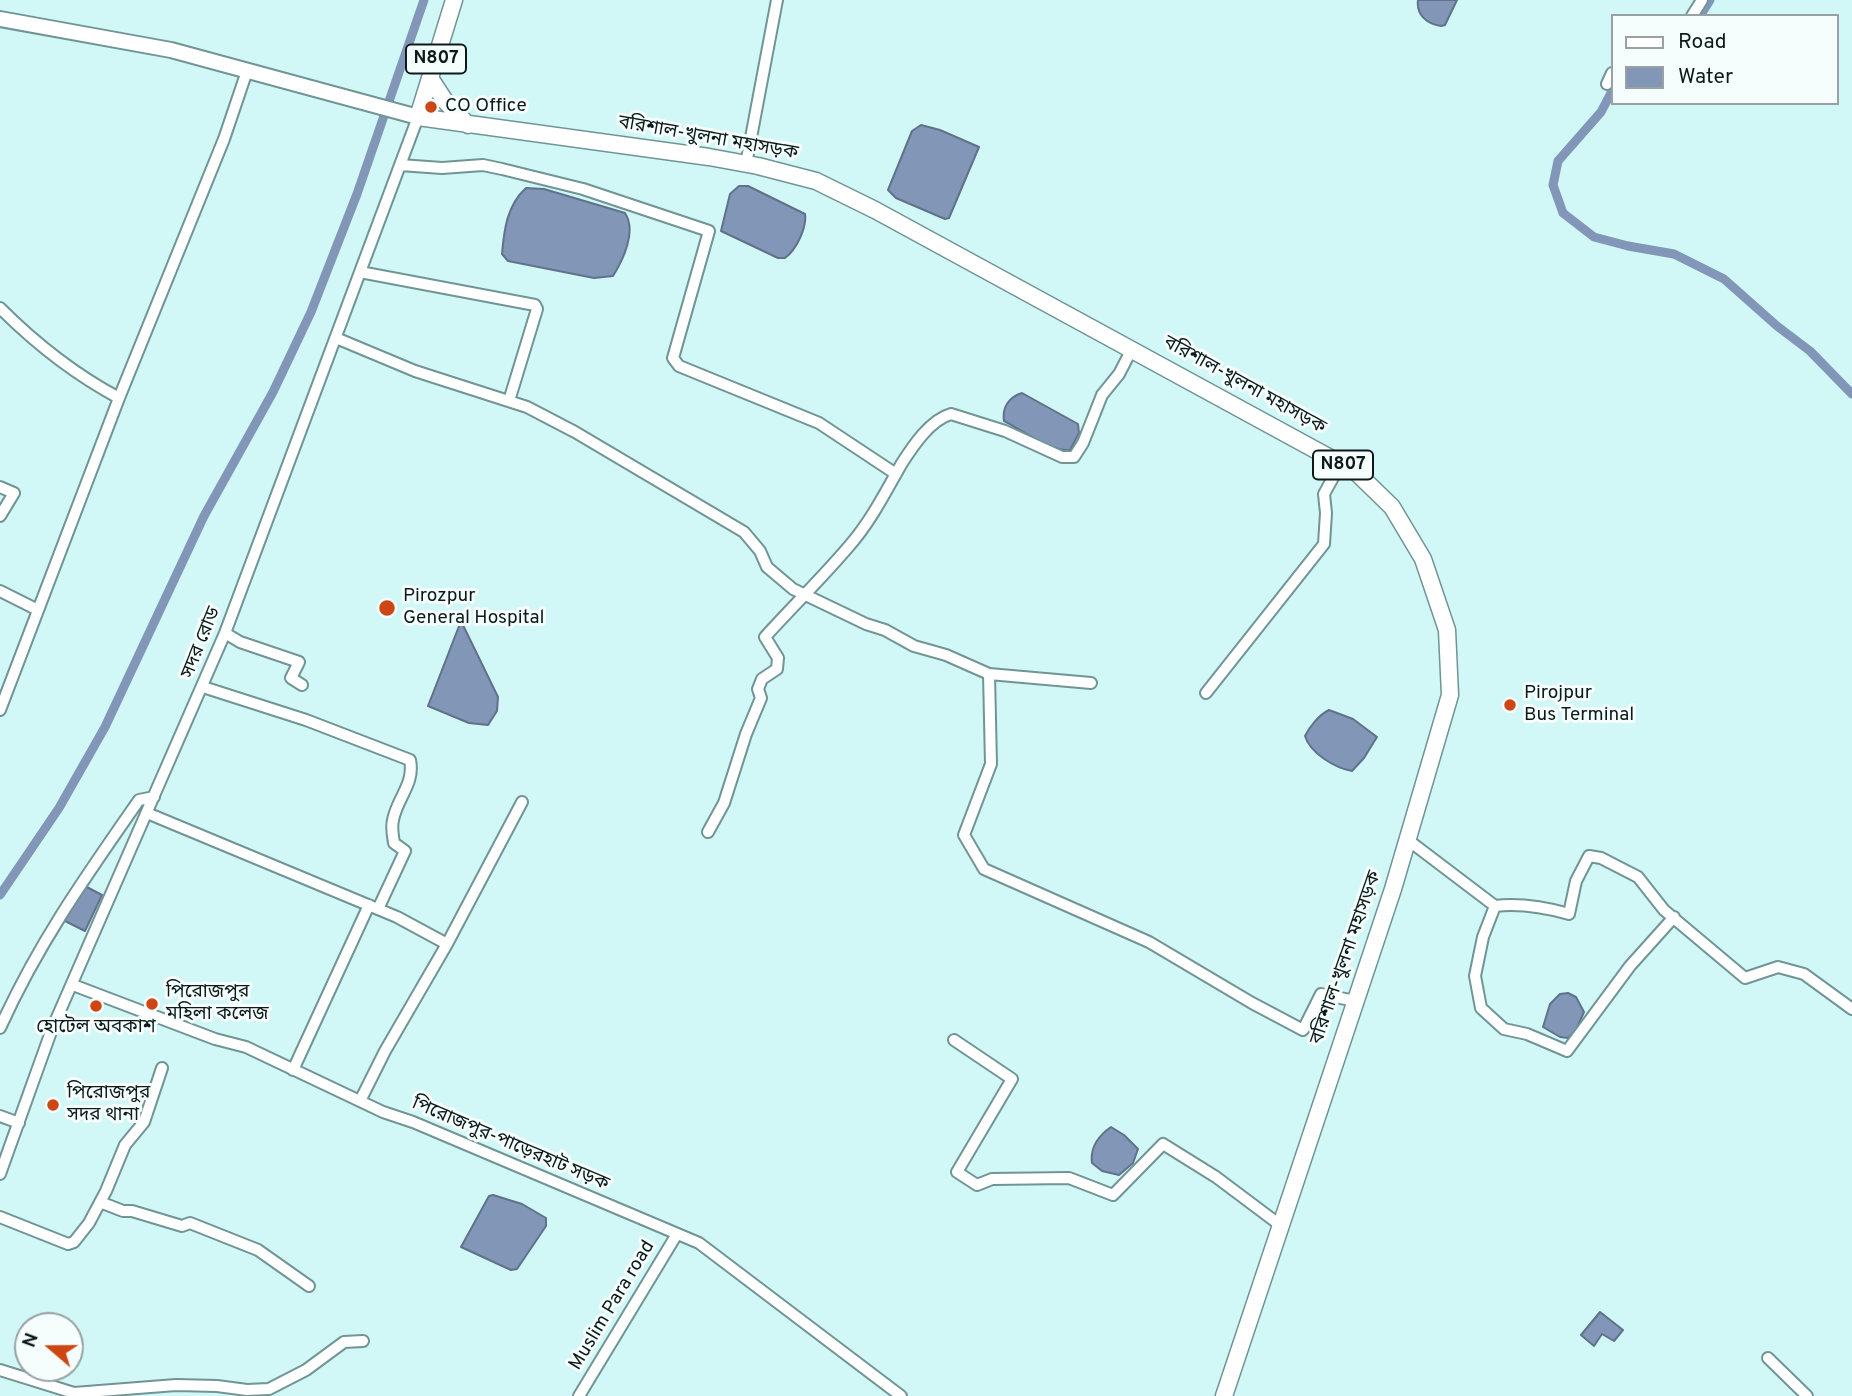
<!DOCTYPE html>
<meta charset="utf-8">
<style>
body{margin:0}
#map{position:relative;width:1852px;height:1396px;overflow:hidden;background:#d1f7f7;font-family:Overpass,sans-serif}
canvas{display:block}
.legend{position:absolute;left:1611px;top:14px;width:228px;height:91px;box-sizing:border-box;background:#f6fdfd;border:2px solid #98a2a2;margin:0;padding:9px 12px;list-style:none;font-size:21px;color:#0c1a1a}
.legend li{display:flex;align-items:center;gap:14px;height:35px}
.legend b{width:35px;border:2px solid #98a2a2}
.north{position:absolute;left:14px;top:1312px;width:70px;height:70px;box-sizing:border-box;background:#f6fdfd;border:2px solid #98a2a2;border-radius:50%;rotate:290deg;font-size:19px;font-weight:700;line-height:28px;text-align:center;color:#0c1a1a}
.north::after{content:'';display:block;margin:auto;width:24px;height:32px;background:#cd4613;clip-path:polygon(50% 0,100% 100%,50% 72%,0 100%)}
</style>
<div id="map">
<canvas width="1852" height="1396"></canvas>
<ul class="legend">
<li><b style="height:9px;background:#fff"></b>Road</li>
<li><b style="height:19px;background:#8297b8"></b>Water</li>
</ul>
<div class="north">N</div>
</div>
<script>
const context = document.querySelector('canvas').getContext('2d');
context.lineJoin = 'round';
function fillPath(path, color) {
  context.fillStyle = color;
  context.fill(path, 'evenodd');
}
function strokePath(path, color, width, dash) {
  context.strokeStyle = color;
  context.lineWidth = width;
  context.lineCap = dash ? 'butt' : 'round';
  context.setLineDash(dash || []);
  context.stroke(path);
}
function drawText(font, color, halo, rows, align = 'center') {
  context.font = font + ' Overpass,"Noto Sans Bengali",sans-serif';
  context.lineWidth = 6;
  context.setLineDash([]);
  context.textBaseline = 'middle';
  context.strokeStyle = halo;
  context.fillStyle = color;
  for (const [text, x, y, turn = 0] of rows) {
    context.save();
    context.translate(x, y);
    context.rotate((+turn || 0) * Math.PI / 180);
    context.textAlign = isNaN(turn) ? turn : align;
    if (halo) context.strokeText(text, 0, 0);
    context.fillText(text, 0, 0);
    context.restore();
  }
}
const water = new Path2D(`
 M1418,0H1457L1445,25L1441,26C1427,24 1416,15 1418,0Z
 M921,125L940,130L979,147L949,218L945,219L896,198L888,190L912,131Z
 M739,186H748L805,214C807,228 796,250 785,258H778L721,231L730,194Z
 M526,188L544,189L625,213C637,231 623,260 613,276L594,278L508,261L502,254C504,230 507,205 526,188Z
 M1022,393L1078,424L1079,433L1070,450C1054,453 1020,429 1004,421C1002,407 1009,397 1022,393Z
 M461,621L498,697L497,711L488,725L469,723L428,706Z
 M1329,710L1353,719L1377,737L1364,758L1352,771C1335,768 1310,753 1305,736C1310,726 1319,715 1329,710Z
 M83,885L102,895L85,931L63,920Z
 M1568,993L1576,997L1584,1012L1575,1032L1568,1038L1560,1037L1543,1027L1550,1004L1560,994Z
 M1111,1127L1124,1135L1138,1149L1133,1163L1119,1175L1102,1171L1092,1163C1090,1148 1098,1136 1111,1127Z
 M493,1195L522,1204L546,1218V1226L517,1269L511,1270L461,1247L489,1196Z
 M1600,1312L1623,1330L1614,1341L1602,1334L1594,1346L1581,1335Z`);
fillPath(water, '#8297b8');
strokePath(water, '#5f7289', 2);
strokePath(new Path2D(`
 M1700,16L1710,0
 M1612,91L1601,112L1558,161L1553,185L1563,213L1594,237L1628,246L1674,254L1724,279L1777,326L1810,351L1852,394
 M0,895L59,808L105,727L204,516L273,392L311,312L357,194L424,0`), '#8297b8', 9);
const minor = new Path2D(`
 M1692,16L1702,0
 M1607,84L1612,73
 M746,164L777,0
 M400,165L442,168L483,165L502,169L583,189L709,231L673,358L679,366L819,423L896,474
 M360,272L535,305L537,309L509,401
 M0,308C36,344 74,374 119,398
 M336,338L415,371L527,407L575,432L744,532L760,551L767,567L793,589L866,624L885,630L914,646L946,655L989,674L1091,683
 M0,487L14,493L0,516
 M0,591L38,610
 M225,633L240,642L299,662L291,678L302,685
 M989,674L991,764L964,835L984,869L1149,942L1252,1003L1303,1030L1321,994L1355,1001
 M203,687L306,720L410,760C415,784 397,798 393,820C391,828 393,836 394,843L405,851L378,909
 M1206,693L1324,544L1326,513L1324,494L1341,463
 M0,710L119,398L224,139L247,71
 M147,813L397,917L447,944
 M708,832L724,803L746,734L761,698L758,689L762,679L777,669L778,658L765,637C793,606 823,577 850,545C871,521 886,491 902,463C913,446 930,420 951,414L1005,431L1062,457H1074L1083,443L1102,395L1119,374L1132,349
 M1408,840L1495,906C1521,903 1544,907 1569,914L1576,881L1589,856L1601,858L1638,877L1664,910L1745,978L1778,967L1804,974L1852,1009
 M1495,906L1483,937L1475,976L1481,1008L1504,1029L1527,1034L1567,1051L1630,966L1674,917
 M73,985L215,1039L246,1047L383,1112L413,1122L699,1243L901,1396
 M0,1028C39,942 86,876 139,800L154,797
 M954,1040L1012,1079L957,1172L977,1185L992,1179L1069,1178L1113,1195L1163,1144L1216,1177L1280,1225
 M293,1070L369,905
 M360,1101L385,1051L447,944L522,802
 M0,1116L19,1123
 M0,1174L52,1029L225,633L418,117
 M100,1202L123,1211H132L182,1226L190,1223L258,1250L309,1286
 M0,1217L68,1244L74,1242L89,1223L106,1191L125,1145L144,1122L162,1068
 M1768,1358L1807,1396
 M0,1370L74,1393L176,1385L217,1386L247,1390L269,1389L306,1370L344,1342L363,1341
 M579,1396L677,1234`);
const major = new Path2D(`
 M0,19L171,50L418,117`);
const highway = new Path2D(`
 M454,0L418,117L709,157L758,166L816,181L875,210L1356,472L1392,507L1423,559L1447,630L1450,695L1393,889L1224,1396
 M430,78L445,101L468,125`);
strokePath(minor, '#719595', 14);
strokePath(major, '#719595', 18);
strokePath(highway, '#719595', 19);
strokePath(minor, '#fff', 10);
strokePath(major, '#fff', 14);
strokePath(highway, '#fff', 16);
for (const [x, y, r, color] of [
 [431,107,7,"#cd4613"],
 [387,608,9,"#cd4613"],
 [1510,705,7,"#cd4613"],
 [152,1004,7,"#cd4613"],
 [96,1006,7,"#cd4613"],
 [53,1105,7,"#cd4613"]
]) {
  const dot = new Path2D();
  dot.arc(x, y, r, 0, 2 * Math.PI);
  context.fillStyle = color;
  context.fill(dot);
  strokePath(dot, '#f6fdfd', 2.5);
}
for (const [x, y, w] of [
 [436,59,60],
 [1343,465,60]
]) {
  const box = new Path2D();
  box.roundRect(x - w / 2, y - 14.5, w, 29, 5);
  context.fillStyle = '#f6fdfd';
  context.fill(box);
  strokePath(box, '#0c1a1a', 2);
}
drawText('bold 18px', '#0c1a1a', null, [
 ["N807",436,59],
 ["N807",1343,465]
]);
drawText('19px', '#0c1a1a', '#f6fdfd', [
 ["CO Office",445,107],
 ["Pirozpur",403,597],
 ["General Hospital",403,619],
 ["Pirojpur",1524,694],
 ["Bus Terminal",1524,716],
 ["পিরোজপুর",166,993],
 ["মহিলা কলেজ",166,1015],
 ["হোটেল অবকাশ",96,1028,"center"],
 ["পিরোজপুর",67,1094],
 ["সদর থানা",67,1116]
], 'left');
drawText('19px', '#0c1a1a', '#f6fdfd', [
 ["বরিশাল-খুলনা মহাসড়ক",708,139,10],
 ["বরিশাল-খুলনা মহাসড়ক",1244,386,29],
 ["সদর রোড",202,643,-68],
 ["বরিশাল-খুলনা মহাসড়ক",1347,958,-71],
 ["পিরোজপুর-পাড়েরহাট সড়ক",510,1145,23],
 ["Muslim Para road",613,1306,-59]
]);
</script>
